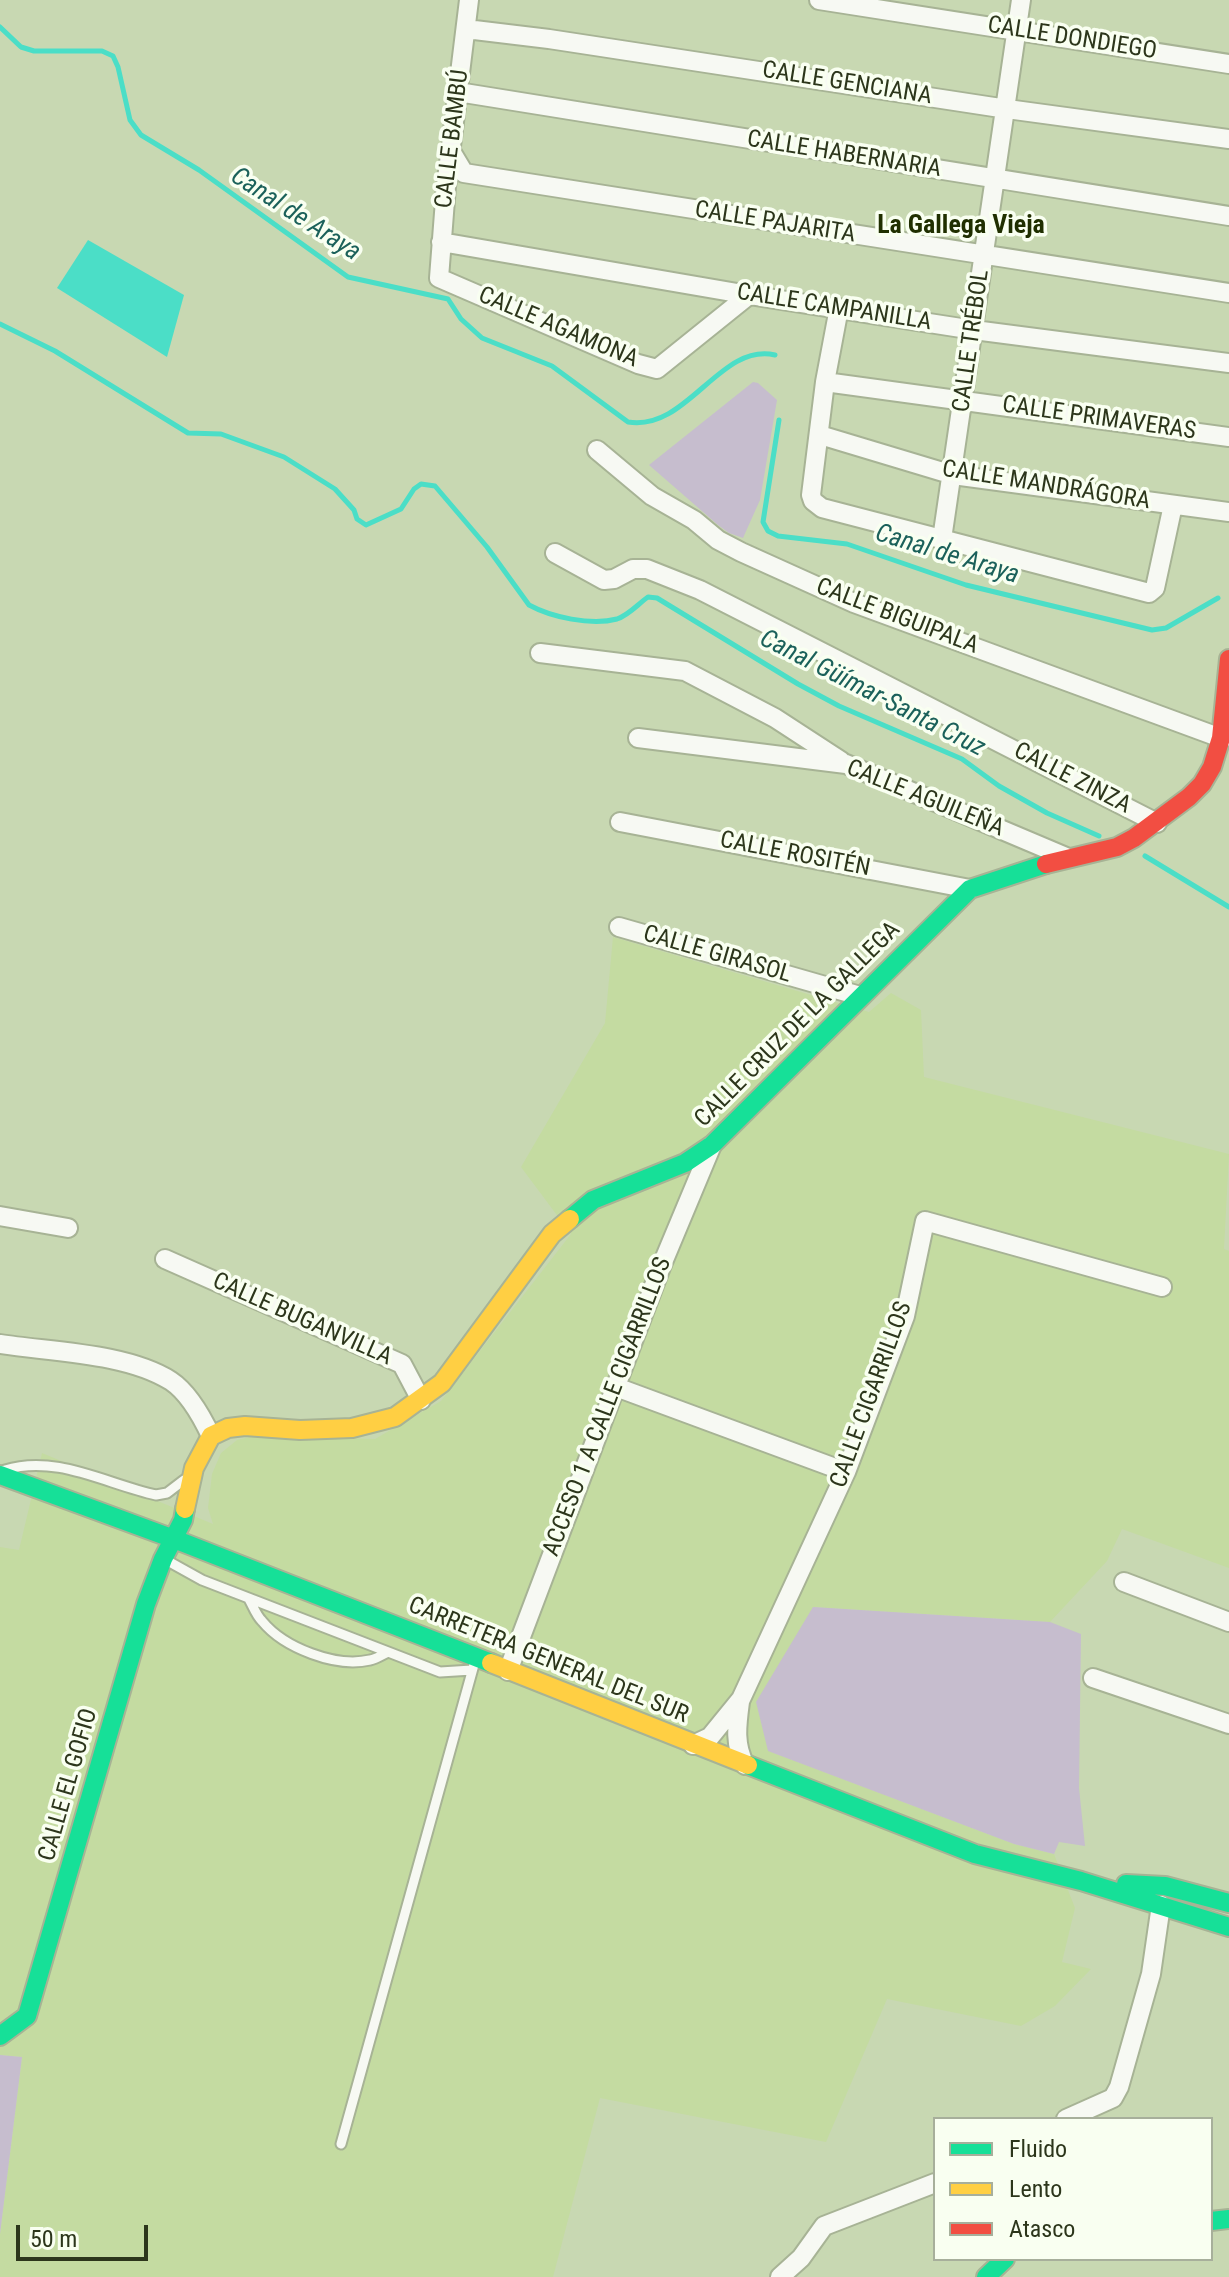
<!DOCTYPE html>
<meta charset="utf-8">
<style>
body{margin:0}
#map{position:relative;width:1229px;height:2277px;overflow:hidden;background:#c8d8b2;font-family:"Roboto Condensed",sans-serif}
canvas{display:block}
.legend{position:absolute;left:933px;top:2117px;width:280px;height:144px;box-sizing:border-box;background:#f9fff1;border:2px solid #a7af9b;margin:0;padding:10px 14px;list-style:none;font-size:24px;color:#2c361b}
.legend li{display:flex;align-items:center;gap:16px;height:40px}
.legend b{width:40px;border:2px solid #a7af9b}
.scale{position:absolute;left:16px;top:2225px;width:132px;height:36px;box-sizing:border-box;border:4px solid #2c361b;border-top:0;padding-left:10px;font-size:24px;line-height:28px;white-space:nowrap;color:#2c361b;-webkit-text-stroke:6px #f9fff1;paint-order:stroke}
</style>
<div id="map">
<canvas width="1229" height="2277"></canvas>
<ul class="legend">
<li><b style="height:10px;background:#16e098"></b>Fluido</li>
<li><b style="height:10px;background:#ffcf43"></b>Lento</li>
<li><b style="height:10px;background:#f24e42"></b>Atasco</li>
</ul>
<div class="scale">50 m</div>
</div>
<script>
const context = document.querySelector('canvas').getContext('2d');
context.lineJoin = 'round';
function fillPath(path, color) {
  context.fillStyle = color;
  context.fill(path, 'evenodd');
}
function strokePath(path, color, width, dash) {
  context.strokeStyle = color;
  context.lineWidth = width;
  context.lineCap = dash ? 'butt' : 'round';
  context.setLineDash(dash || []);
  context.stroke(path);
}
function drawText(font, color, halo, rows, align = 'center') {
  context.font = font + ' "Roboto Condensed",sans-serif';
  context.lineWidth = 7;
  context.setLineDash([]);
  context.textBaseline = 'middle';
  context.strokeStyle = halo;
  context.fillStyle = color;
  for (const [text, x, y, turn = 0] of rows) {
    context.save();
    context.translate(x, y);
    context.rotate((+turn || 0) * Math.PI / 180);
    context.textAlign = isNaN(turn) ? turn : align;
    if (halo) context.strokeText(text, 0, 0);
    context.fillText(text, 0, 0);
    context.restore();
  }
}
fillPath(new Path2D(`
 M613,937L869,1012L891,993L921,1010L924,1077L1229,1154L1224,1249L1229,1251V1568L1122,1529L1107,1561L1050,1622L813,1607L769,1751L1014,1844L1054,1854L1075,1908L1062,1962L1091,1969L1055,2006L1021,2026L887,1999L826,2142L600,2098L553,2277H0V2234L22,2057L0,2055V1547L19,1550L42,1453L213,1524L208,1508L212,1474L221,1453L237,1440L254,1436L375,1439L441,1401L571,1234L521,1167L605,1023Z`), '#c4dba1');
fillPath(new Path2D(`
 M753,382L758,383L777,400L760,500L743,538L729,533L718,525L649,465Z
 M813,1607L1050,1622L1081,1634L1079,1788L1085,1846L1059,1842L1054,1854L1014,1844L768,1751L756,1702Z
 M0,2055L22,2057L0,2234Z`), '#c6bdce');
fillPath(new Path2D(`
 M88,240L184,295L167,357L57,288Z`), '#4bdec7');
strokePath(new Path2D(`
 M0,27L21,47L34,51H102L113,56L118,67L130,120L141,135L199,170L348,277L448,299L461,319L482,338L552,366L628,422C687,432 720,342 775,355
 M0,324L55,351L188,433L221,434L284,457L335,489L354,510L357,519L366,525L401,509L414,489L421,484L435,486L487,547L529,605C551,617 591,626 617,619C629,615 638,604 648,597L657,598L798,684L839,706L962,759L999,786L1047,813L1099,836
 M779,420L763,522L768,531L778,536L847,544L966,585L1152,630L1166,628L1218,598
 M1145,856L1229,907`), '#4bdec7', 5);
const lane = new Path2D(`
 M5,1470C56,1454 106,1484 156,1495L167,1493L184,1480
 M166,1560L202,1580L440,1672L472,1670
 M249,1599C253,1606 256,1615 262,1621C284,1648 336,1668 370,1660C376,1659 382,1655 388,1652
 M341,2144L475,1661`);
const street = new Path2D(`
 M469,0L446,187L439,278L638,364L657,369L749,295
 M819,0L1229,64
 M466,29L549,39L1007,109L1229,139
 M458,92L1229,216
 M452,153L464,173L1229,293
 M441,242L749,295L974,330L1229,363
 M839,308L825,382L811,495L813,501L822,508L1149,593L1155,588L1173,505
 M825,382L1229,437
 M820,435L953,475L1229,512
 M597,450L652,496L694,520L718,540L741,552L854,603L1221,738L1229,736
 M942,539L1021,0
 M555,553L604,580L614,579L633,569H647L700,590L1157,823
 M540,653L685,671L775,718L841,761
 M638,738L846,764L1066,857
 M620,822L970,889
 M619,927L860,996
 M0,1216L68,1228
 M165,1259L402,1364L421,1400
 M0,1344C52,1352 127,1353 171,1381C189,1393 202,1417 211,1436
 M616,1387L846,1472
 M1124,1582L1229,1622
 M508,1671L661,1267L712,1145
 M1093,1678L1229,1724
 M740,1702C737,1725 734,1744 745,1765
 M693,1745L710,1737L741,1699L846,1472L905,1316L925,1221L1162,1287
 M1066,2119L1113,2098L1119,2087L1151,1974L1161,1905
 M780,2277L801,2258L824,2226L935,2183`);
const fast = new Path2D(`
 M570,1219L593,1200L685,1163L712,1145L970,889L1046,864
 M0,1475L174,1539L491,1663
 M748,1765L975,1854L1081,1881L1229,1927
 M1126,1884L1165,1886L1229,1903
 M0,2036L27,2016L146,1604L163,1559L183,1520L185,1509
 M1211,2221L1229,2219
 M986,2277L1005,2259`);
const slow = new Path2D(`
 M185,1509L194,1468L211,1436L228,1428L245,1426L300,1430L352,1428L395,1417L442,1383L552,1234L570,1219
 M491,1663L748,1765`);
const jam = new Path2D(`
 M1046,864L1117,847L1134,838L1189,797L1202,784L1212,767L1221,738L1229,659`);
strokePath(lane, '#a7b395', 13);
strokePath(street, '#a7b395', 22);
strokePath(fast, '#a7b395', 22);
strokePath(slow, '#a7b395', 22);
strokePath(jam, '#a7b395', 22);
strokePath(lane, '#f7f9f3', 9);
strokePath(street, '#f7f9f3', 18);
strokePath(fast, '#16e098', 18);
strokePath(slow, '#ffcf43', 18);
strokePath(jam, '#f24e42', 18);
drawText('24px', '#2c361b', '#f9fff1', [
 ["CALLE DONDIEGO",1072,39,9],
 ["CALLE GENCIANA",847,84,9],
 ["CALLE BAMBÚ",453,139,-83],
 ["CALLE HABERNARIA",844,155,9],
 ["CALLE PAJARITA",775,223,9],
 ["CALLE CAMPANILLA",834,308,9],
 ["CALLE AGAMONA",558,328,23],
 ["CALLE TRÉBOL",972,341,-82],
 ["CALLE PRIMAVERAS",1099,419,8],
 ["CALLE MANDRÁGORA",1046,486,9],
 ["CALLE BIGUIPALA",897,617,21],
 ["CALLE ZINZA",1072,779,27],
 ["CALLE AGUILEÑA",925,799,22],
 ["CALLE ROSITÉN",795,855,11],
 ["CALLE GIRASOL",717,955,16],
 ["CALLE CRUZ DE LA GALLEGA",798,1025,-45],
 ["CALLE BUGANVILLA",302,1320,24],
 ["CALLE CIGARRILLOS",872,1395,-70],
 ["ACCESO 1 A CALLE CIGARRILLOS",608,1407,-69],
 ["CARRETERA GENERAL DEL SUR",548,1661,22],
 ["CALLE EL GOFIO",69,1785,-74]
]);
drawText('italic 26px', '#1b615a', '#f9fff1', [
 ["Canal de Araya",295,215,33],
 ["Canal de Araya",947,555,17],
 ["Canal Güímar-Santa Cruz",872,694,27]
]);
drawText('bold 26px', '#202f00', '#f9fff1', [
 ["La Gallega Vieja",961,226]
]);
</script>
